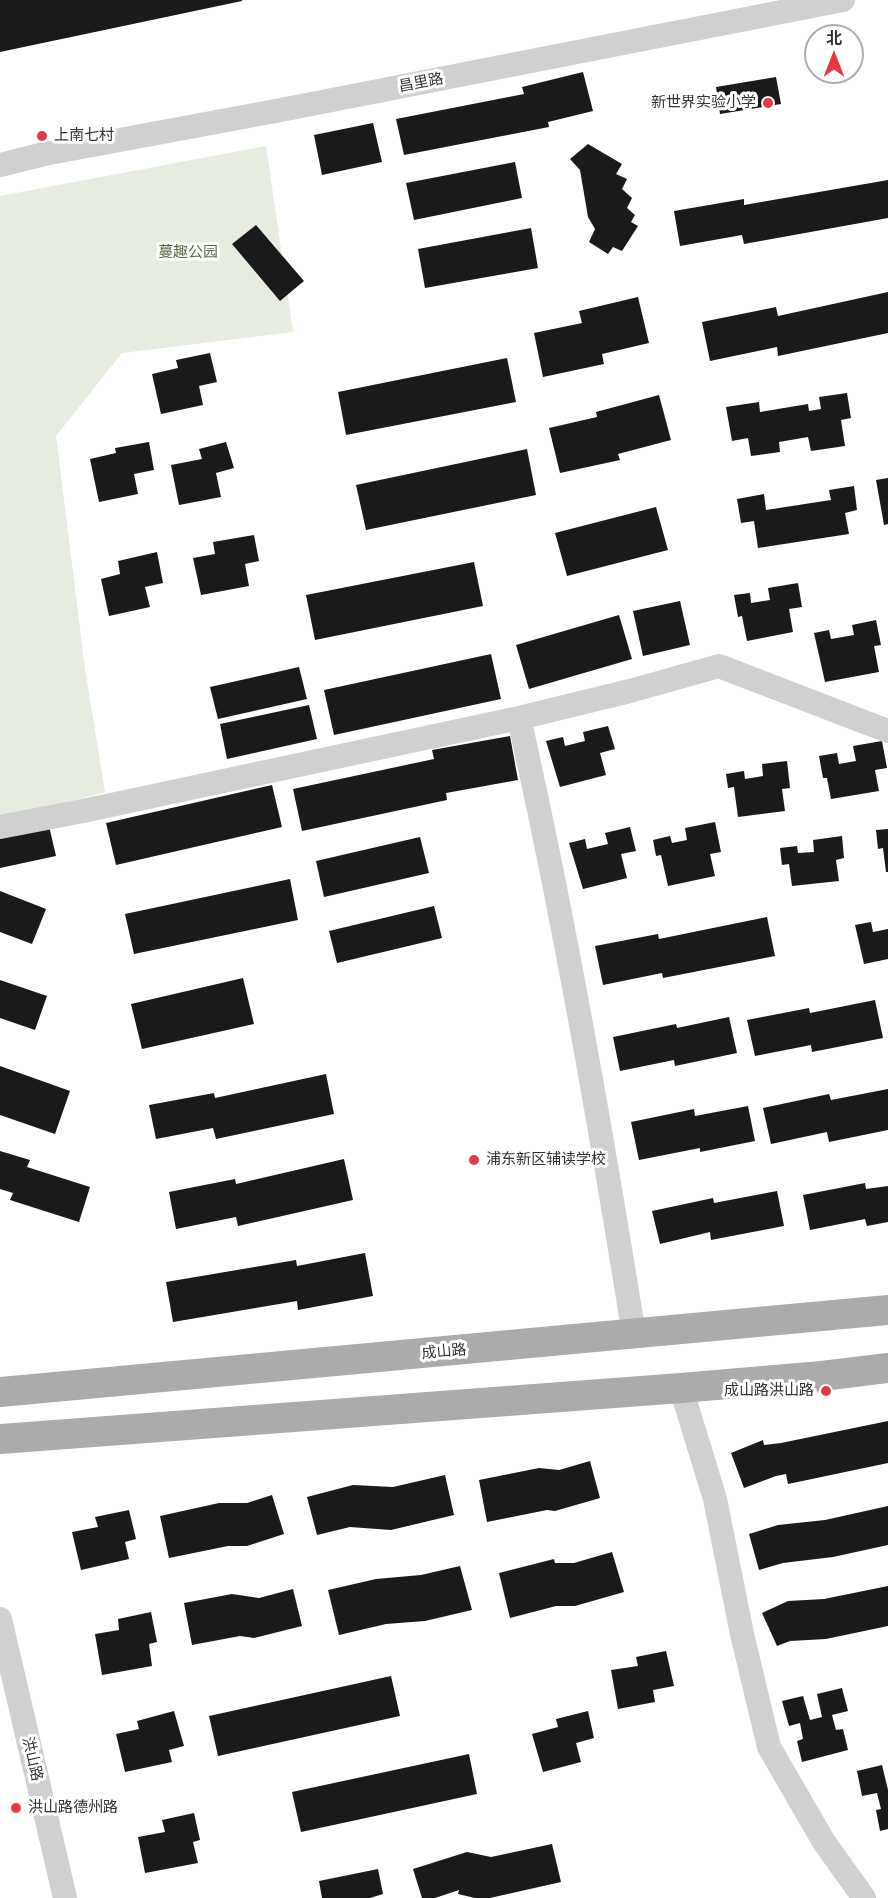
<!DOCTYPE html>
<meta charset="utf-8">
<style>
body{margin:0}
#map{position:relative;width:888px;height:1898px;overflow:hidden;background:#fff;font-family:Manrope,"Noto Sans SC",sans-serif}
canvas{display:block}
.north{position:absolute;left:804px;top:24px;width:60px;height:60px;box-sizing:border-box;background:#fff;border:2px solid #adadad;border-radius:50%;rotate:0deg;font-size:16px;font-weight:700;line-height:24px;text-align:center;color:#333}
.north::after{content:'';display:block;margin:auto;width:21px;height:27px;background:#e63946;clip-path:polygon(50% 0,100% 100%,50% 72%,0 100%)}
</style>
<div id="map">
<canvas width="888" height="1898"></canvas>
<div class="north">北</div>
</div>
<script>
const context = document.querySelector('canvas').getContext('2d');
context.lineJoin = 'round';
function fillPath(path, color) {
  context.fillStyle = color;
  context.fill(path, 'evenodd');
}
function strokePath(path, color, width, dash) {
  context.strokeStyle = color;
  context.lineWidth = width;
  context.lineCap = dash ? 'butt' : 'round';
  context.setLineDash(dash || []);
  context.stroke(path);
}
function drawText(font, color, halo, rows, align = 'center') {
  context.font = font + ' Manrope,"Noto Sans SC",sans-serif';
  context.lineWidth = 6;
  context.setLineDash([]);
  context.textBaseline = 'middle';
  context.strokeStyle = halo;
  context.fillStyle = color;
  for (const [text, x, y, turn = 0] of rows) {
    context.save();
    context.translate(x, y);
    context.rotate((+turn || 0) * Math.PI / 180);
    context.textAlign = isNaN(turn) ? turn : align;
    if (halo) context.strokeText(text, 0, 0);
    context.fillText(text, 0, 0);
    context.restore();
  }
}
fillPath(new Path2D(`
 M266,146L293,332L122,353L56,436L85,669L105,792L0,821V196Z`), '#e6ecdf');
fillPath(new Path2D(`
 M0,0H242V1L0,52Z
 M583,72L593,111L548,122L549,127L404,155L396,119L524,94L522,87Z
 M776,77L781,104L720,114L716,87Z
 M373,123L382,162L322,175L314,135Z
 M588,144L622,164L616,174L627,179L622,189L632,198L627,208L635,215L631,222L638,226L622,251L613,247L608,254L589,242L595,229L588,217L580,170L570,159Z
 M515,162L522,198L414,220L406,183Z
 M888,180V218L744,244L742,235L680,246L674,211L744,199V205Z
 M256,225L304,281L280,301L232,244Z
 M531,228L538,268L425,288L418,249Z
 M888,292V333L778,356L777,347L710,361L702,322L776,307L778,316Z
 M638,297L649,343L602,354L604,364L543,377L534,333L582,323L579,311Z
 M210,353L217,382L199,386L203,405L161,414L152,374L178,368L176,360Z
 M507,358L516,402L346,435L338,392Z
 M847,393L851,418L841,420L845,446L811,451L808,437L779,442L780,452L751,456L748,438L732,441L726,407L759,402L760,412L808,404L809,411L821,409L819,397Z
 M659,395L671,440L618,454L620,460L560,473L549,428L597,417L596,412Z
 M149,442L154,470L134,474L138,494L99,502L90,459L116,453L115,448Z
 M226,442L234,468L216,473L221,497L179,505L171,465L202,459L199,449Z
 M527,449L536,495L366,530L356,485Z
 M888,478V524L884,525L876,480Z
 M854,486L857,510L845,513L849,534L758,548L754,521L741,523L737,499L764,494L766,510L831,500L829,490Z
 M656,507L668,550L567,576L555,533Z
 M254,535L259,561L245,564L249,586L201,595L193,558L215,554L213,542Z
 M157,552L163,583L145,587L150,607L109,616L101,579L120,574L118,561Z
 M474,562L483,606L315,640L306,595Z
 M798,583L802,607L789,609L793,632L747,641L742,616L738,617L734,595L750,593L751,603L770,600L768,588Z
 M680,601L690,645L643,656L633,611Z
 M619,615L632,659L529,689L516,645Z
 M876,620L881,645L874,646L879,672L825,682L814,633L829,630L831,639L854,635L852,625Z
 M491,654L501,699L334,735L324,690Z
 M299,667L307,699L218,719L210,687Z
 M309,705L317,739L227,759L220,724Z
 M608,726L615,749L600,753L606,775L560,787L546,741L563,737L565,746L585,741L583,732Z
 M510,736L518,780L446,793L447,800L302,831L293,789L434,759L432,750Z
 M882,741L887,768L875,770L879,791L831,799L827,778H823L819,756L837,753L839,764L856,761L853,746Z
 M787,761L790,788L782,789L785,811L738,817L734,787L728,788L726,774L744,771L745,779L763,776L762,764Z
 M272,785L282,827L116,865L106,823Z
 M715,822L721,852L710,854L715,876L668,886L661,855L656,856L653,840L670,836L672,843L687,840L685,828Z
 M49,826L56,856L0,868V836Z
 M630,827L636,851L621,854L627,878L583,889L569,843L585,839L587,849L608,844L605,833Z
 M888,829V872H886L883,848L878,849L876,830Z
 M842,836L844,858L836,860L839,881L792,886L789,864L782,865L780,848L797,846L798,853L814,852L813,840Z
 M420,837L429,873L324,897L316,861Z
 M290,879L298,920L134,954L125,914Z
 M0,891L46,909L32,944L0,932Z
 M434,906L442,938L337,963L329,931Z
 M767,917L775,956L663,978L662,973L603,985L595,946L658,934L659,939Z
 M871,922L873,932L888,929V959L864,964L855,925Z
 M243,978L254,1024L142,1049L131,1004Z
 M0,980L47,996L35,1030L0,1018Z
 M875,1000L883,1038L812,1052L811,1045L755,1056L747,1020L809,1008L810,1013Z
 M729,1017L737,1053L675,1066L674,1060L620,1071L613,1037L676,1024L677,1028Z
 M0,1066L70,1091L55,1134L0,1115Z
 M326,1074L334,1114L216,1139L213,1128L156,1139L149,1105L214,1093L215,1098Z
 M888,1089V1130L829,1142L827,1132L771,1144L763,1108L829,1094L831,1100Z
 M748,1106L755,1141L700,1152V1148L639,1160L631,1122L694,1109L695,1116Z
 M0,1151L30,1160L27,1167L90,1187L79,1222L10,1200L13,1193L0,1189Z
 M344,1159L353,1200L238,1226L236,1217L176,1229L169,1192L235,1179L236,1184Z
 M865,1183L866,1189L888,1186V1222L867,1226L865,1219L810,1230L803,1195Z
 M777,1191L784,1226L711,1240L710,1232L660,1244L652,1211L713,1198L714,1203Z
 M365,1253L373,1296L298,1310L297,1301L173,1322L166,1282L296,1260L297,1266Z
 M888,1421V1463L788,1484L786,1474L776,1476L744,1488L731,1453L763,1440L764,1445L781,1443Z
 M590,1461L600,1498L555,1511L547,1510L487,1522L479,1480L539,1468L559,1470Z
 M445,1475L454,1515L391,1530L350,1527L317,1535L307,1497L353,1485L393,1487Z
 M272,1495L284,1534L247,1546H228L169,1558L160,1516L219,1503H247Z
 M888,1506V1545L833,1557L783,1563L759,1570L749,1534L778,1525L825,1520Z
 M129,1510L136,1539L125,1542L129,1559L81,1570L72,1532L98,1527L95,1517Z
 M612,1552L624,1592L575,1606H556L510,1618L499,1573L554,1559L555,1563H574Z
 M460,1566L472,1610L425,1621L386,1624L339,1635L328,1590L376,1579L421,1575Z
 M888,1586V1626L826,1639L790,1641L777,1646L762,1613L788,1601L824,1599Z
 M293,1589L302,1626L254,1638L240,1636L192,1645L184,1603L232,1594L259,1598Z
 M151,1612L157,1642L149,1644L152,1666L102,1675L95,1634L119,1630L118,1619Z
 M666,1651L674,1686L653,1690L655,1702L618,1709L611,1670L638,1666L636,1657Z
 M391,1676L400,1716L218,1756L209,1716Z
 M842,1688L848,1711L832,1715L836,1730L843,1729L848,1750L802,1762L797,1741L803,1739L800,1723L789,1726L782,1701L803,1696L810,1720L822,1717L817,1694Z
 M174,1711L184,1746L169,1750L172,1762L125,1772L116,1734L139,1729L137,1721Z
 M588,1711L594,1738L576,1743L581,1762L543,1772L532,1734L558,1727L556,1719Z
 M469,1754L477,1794L301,1832L292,1792Z
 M882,1765L888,1790V1829L880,1831L876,1810L881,1809L877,1793L862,1796L857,1771Z
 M194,1813L200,1840L193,1842L198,1863L145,1873L138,1837L165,1832L162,1820Z
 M552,1844L561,1882L490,1898H475L458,1894L459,1890L435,1898H422L413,1869L467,1852L491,1857Z
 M378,1869L383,1894L370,1898H322L319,1881Z`), '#1a1a1a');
strokePath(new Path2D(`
 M0,165L44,154L281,110L843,0
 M519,718C565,922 601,1128 634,1335
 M0,827L83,811L519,718L630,691L719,666L888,731
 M681,1388L715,1499L742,1634L769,1747L824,1842L864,1898
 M0,1619L65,1898`), '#d0d0d0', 24);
strokePath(new Path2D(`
 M0,1392L888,1310
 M0,1439L681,1388L822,1376L888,1368`), '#ababab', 30);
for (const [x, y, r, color] of [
 [768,103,6,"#e63946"],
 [42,136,6,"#e63946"],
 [474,1160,6,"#e63946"],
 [826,1391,6,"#e63946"],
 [16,1808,6,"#e63946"]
]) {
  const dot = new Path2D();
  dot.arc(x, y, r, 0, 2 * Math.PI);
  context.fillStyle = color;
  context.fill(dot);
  strokePath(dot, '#fff', 2);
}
drawText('15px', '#333', '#fff', [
 ["昌里路",421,83,-11],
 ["成山路",444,1352,-5],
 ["洪山路",32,1759,77]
]);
drawText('15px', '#333', '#fff', [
 ["新世界实验小学",756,103,"right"],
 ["上南七村",54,136],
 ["浦东新区辅读学校",486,1160],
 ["成山路洪山路",814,1391,"right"],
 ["洪山路德州路",28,1808]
], 'left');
drawText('15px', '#56703f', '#fff', [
 ["蔓趣公园",188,253]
]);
</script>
